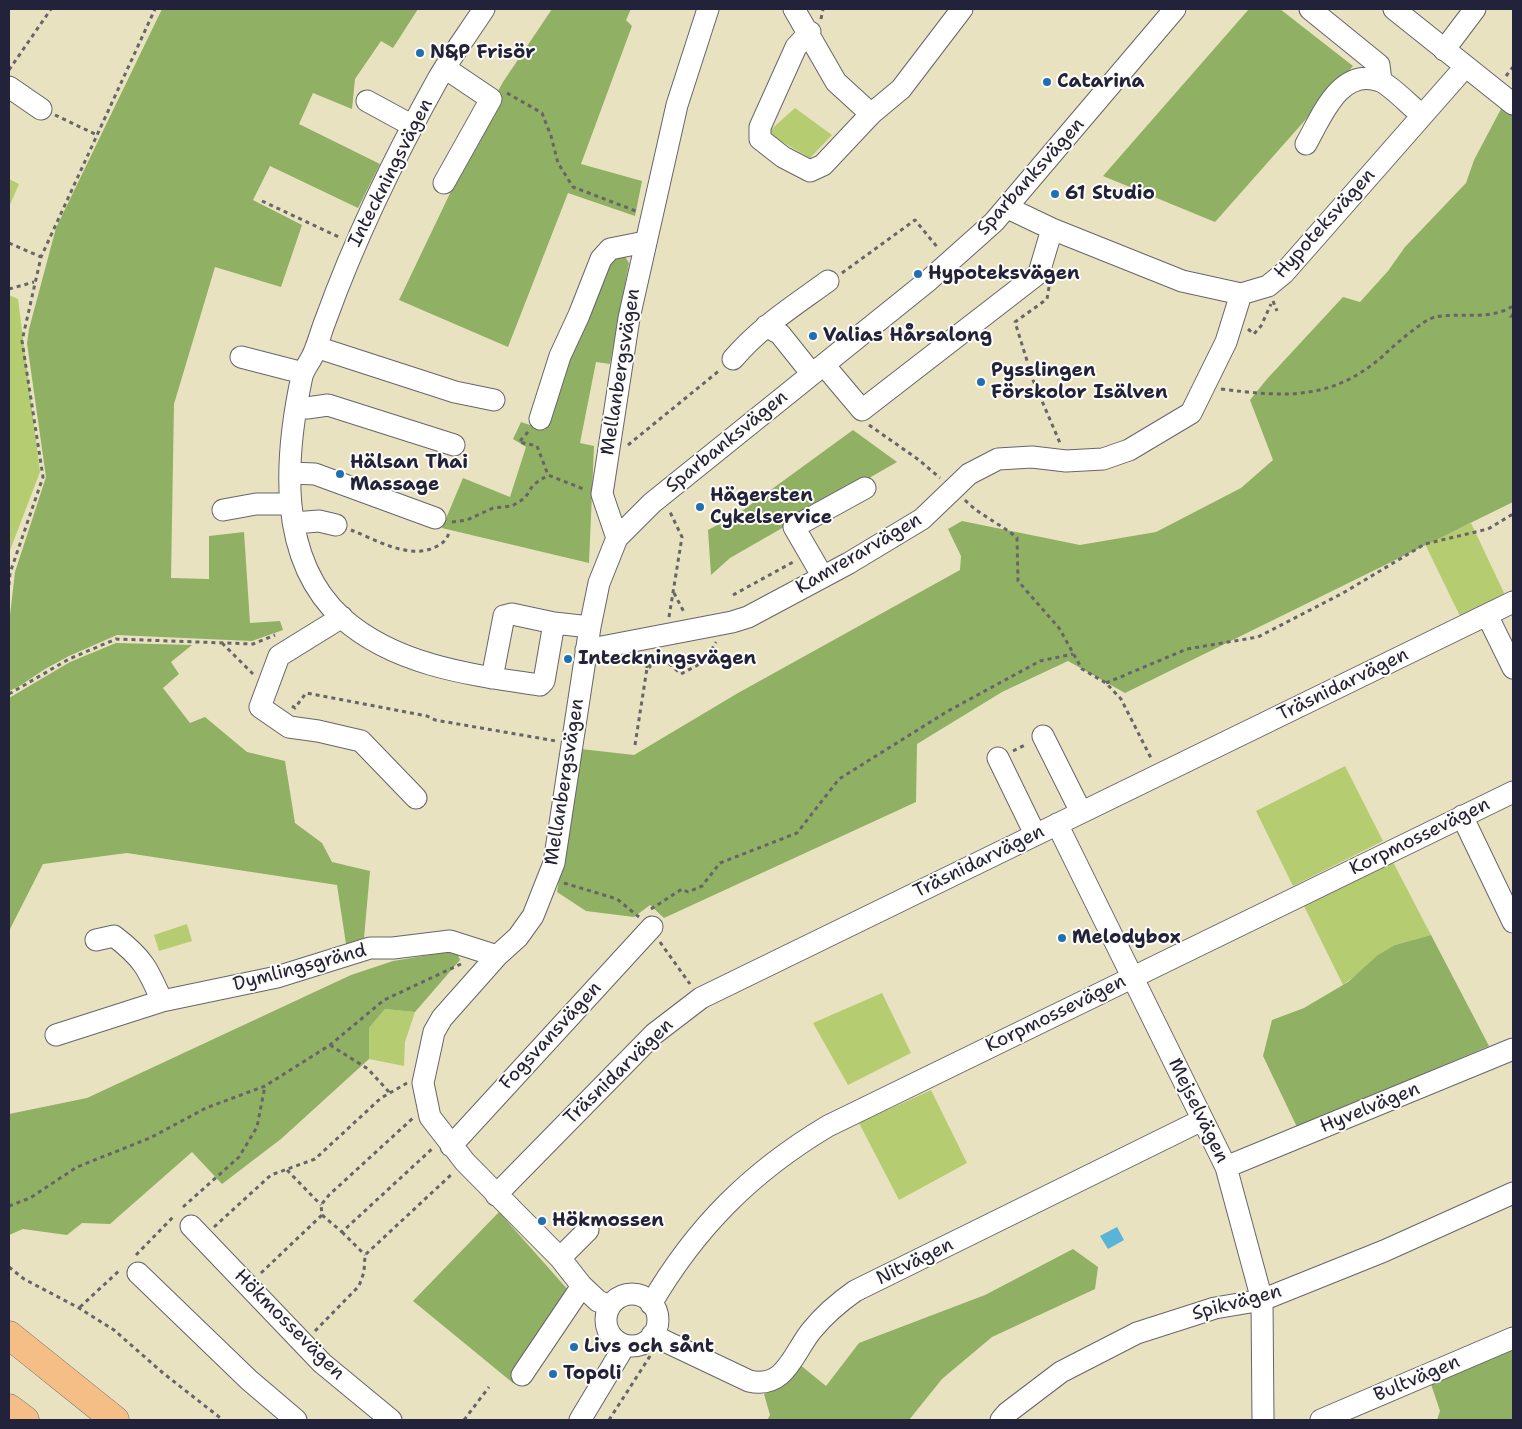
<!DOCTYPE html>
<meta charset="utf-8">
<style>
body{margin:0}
#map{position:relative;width:1522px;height:1429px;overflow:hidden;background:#e8e2c0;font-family:"Shantell Sans",sans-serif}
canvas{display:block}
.frame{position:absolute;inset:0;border:10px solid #22223b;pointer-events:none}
</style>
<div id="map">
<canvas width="1522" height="1429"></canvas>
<div class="frame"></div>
</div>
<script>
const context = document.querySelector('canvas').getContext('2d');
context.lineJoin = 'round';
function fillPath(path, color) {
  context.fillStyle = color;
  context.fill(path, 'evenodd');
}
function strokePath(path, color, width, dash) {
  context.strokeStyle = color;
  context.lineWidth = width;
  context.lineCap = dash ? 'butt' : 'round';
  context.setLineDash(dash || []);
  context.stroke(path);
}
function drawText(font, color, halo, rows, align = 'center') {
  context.font = font + ' "Shantell Sans",sans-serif';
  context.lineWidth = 4;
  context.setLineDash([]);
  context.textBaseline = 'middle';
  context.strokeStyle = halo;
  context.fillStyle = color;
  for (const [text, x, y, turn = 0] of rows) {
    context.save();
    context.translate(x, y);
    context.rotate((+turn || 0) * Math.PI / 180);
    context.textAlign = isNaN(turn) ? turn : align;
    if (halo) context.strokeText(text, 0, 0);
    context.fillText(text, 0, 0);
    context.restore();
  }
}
fillPath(new Path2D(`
 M795,108L832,135L810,158L767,133Z
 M9,179L19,184L9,207Z
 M9,295L18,299L40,472L9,553Z
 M1471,523L1505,595L1460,616L1425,544Z
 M1345,766L1383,841L1293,886L1256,811Z
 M1393,862L1431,935L1395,945L1343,985L1304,906Z
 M187,924L192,941L159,951L154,935Z
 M882,993L911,1053L848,1085L813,1023Z
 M385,1009L415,1012L405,1042L404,1066L369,1059V1028Z
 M931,1090L967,1163L899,1200L859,1123Z`), '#b6cc71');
fillPath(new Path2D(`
 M162,9H418L393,48L381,41L355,79L352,109L313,93L299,124L380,164L358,208L270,166L253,200L302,225L281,287L215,267L174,404L171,578L209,579V536L244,532L250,623L280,621L283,630L252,641L117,635L69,656L45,669L18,687L9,691V624L15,572L46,477L27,343L29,329L56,228Z
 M552,9H631L626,20L632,26L581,164L642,181L635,216L568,193L508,347L399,300L454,185L448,180L503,82Z
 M1249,9H1280L1353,66L1215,222L1103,176Z
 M1502,107L1513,115V502L1125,693L1068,661L1002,692L917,744L916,802L664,918L650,905L634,917L586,911L557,892L581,749L634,755L738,693L960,570L961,556L948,529L962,521L1080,545L1156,532L1241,488L1273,460L1250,400L1267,379L1343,297L1360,302L1388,271L1405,247L1466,183L1474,160Z
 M622,251L629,263L610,364L596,362L580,443L594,446L589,563L442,528L463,478L510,497L526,447L513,439L521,422L545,430L601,261Z
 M853,430L897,462L730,558L711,575L708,530L735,516Z
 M116,643L192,645L171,662L179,674L163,688L190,723L205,717L247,752L285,761L295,823L322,843L332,862L370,871L364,938L346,944L337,885L127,853L43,864L9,931V698L70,662Z
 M1431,935L1489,1046L1297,1127L1263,1056L1272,1020L1304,1008L1348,982L1378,955L1395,945Z
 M448,952L458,955L460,960L415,1012L385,1009L369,1028V1059L281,1139L222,1184L192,1152L110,1224L82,1223L67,1235L23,1229L9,1235V1114L87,1098L351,975L393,961Z
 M499,1212L569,1291L513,1383L413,1301Z
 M1073,1249L1098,1267L1095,1289L992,1337L942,1379L909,1420H767L770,1415L764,1394L775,1389L799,1364L826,1386L859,1343L985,1295Z
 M1513,1349V1420H1437L1440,1411L1431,1384Z`), '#90b063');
fillPath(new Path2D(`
 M1117,1227L1124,1240L1108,1249L1100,1236Z`), '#59b4d7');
const minor = new Path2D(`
 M484,9C469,32 452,55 438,79C395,156 356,236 326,319C321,331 318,345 312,357C309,363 304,369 302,376C285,455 276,558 342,618C396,666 472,675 540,685L544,681L554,623L512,614L504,616L492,678
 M794,9L836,82L871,114
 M1310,9L1379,65L1381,81
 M1394,9L1513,104
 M810,32L796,47L760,127V139L783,157L810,171L823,165L871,114L901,89L962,9
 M1444,50L1475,9
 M9,87L41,109
 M367,101L413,126
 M1306,144C1321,118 1340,66 1380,81C1392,86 1411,107 1422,115
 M444,183L491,99L445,68
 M1008,208L1052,229L1182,281L1241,294L1268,286L1284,273L1465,67
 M766,326L780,334L812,374
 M316,347L455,392L494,400
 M241,357L303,373
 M733,359C760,327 795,305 828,281
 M824,365L862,410L1039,273L1052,229
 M297,406L307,408L328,405L454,445
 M540,419L560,356L579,315L601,259L610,249L645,242
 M291,473L315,474L435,518
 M223,510L256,504H289
 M294,523L319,521L336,525
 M617,538L652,503L929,280L994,222L1175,9
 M823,577L794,527L865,488
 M1487,615L1513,668
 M342,617L279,656L260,707L289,727L318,731L361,741L416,798
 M554,623L590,627
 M586,650L732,622L748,617L849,563L922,519L969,474L998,459L1032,457L1066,461L1103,459L1129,450L1191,413L1226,342L1241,294
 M1043,736L1081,812
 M998,758L1035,834
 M1462,816L1513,922
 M1057,824L1226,1167L1262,1300L1263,1420
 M96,940L114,936C143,958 148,969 162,1001
 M56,1035L162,1001L277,977L370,948H393L450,941L497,956
 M451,1146L652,927
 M1226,1167L1513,1049
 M496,1195L654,1034L701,998L1513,602
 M191,1226L322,1363L391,1420
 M560,1258L588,1230
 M138,1273L249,1380L296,1420
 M606 1320a26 26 0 1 1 52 0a26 26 0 1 1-52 0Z
 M651,1304C696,1227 751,1172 828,1126L1513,792
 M610,1306L598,1301L582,1286L560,1258L465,1162L430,1117L423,1083L434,1032L442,1018L497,956L518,937L533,916L554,863L590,627L599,583L617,538L602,494L629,318L677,105L708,9
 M652,1335L749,1381C786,1390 794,1351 812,1330C825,1314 838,1303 855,1291L1202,1120
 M522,1375L582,1286
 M580,1420L625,1345
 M1001,1420L1007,1413L1061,1372L1137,1333L1215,1308L1262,1300L1384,1251L1513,1193
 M1321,1420L1513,1338`);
const highway = new Path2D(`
 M9,1335L115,1420
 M9,1408L25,1420`);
strokePath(minor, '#67656a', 23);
strokePath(highway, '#67656a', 29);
strokePath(new Path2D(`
 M821,19L823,9
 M9,70L51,9
 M1506,76L1513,67
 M507,93L542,113L551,136L558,163L573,187L636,211
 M55,115L97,135
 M262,201L341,238
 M9,243L41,257
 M842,273L915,220L938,248
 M1049,287L1047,299L1015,322L1033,380L1060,443
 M9,289L34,282
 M1273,301L1277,311
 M1513,314L1511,317L1513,321
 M1248,329L1254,334L1261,326L1271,304
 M1221,389C1285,397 1331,401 1383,356C1392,347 1424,319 1435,317C1460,312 1490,321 1513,306
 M869,425L919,460L940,478
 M528,432L519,442L537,446L548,475L586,490
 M628,445L720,370
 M965,500C980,516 1000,523 1017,538L1018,581L1059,628L1082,669L1106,683L1121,699L1152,760
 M452,522L467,520L493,508L512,506L525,498L533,485L548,475
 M351,530C377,540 412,562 439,545C445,542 449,536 449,530
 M9,585L10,573L43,477L22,341L41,257L155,9
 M674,593L685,614
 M733,595L795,561
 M669,617L682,537L670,512
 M222,643L253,674
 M657,653L681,674L705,661L716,642
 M647,668V656
 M1106,683L1187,649L1258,637L1343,593L1425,544L1488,529L1513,514
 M9,694L69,659L116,639L253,644L275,635
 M292,706L295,708L306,693L427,716L435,720L556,741
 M635,745L647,668L650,667L651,655
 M1013,751L1027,744
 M564,883L617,899L639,917
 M651,909L682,889L688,892L702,886L720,863L797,833L839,779L948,711L1040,661L1073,654
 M660,942L690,984
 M330,1045L368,1069L389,1092
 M287,1170L321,1205
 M9,1206L30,1198L77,1167L150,1138L206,1108L265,1086L330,1045L384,1000L461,964
 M183,1207L239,1157L257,1127L265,1086
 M322,1215L342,1232L433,1148
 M214,1227L271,1175L315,1159L381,1098L407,1083
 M342,1232L365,1255
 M136,1255L175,1215
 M9,1267L24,1279L79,1308L114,1330L163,1373L223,1420
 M261,1273L322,1215L321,1205L329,1195L413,1118
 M80,1307L121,1269
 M315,1331L359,1286L364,1272L365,1255L453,1173
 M464,1420L489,1387
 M609,1420L652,1353`), '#67656a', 3, [4, 4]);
strokePath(minor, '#fff', 21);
strokePath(highway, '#f6be87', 28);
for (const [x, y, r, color] of [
 [420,53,5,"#1f6fb2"],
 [1047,82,5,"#1f6fb2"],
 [1055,194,5,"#1f6fb2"],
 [918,274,5,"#1f6fb2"],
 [813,336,5,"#1f6fb2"],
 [981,382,5,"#1f6fb2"],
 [340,474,5,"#1f6fb2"],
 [700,507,5,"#1f6fb2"],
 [568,659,5,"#1f6fb2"],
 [1062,938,5,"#1f6fb2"],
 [542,1221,5,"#1f6fb2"],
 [574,1347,5,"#1f6fb2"],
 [553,1374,5,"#1f6fb2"]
]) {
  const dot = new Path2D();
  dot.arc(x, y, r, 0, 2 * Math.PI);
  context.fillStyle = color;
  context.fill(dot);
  strokePath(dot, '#fdfcf7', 2);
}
drawText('bold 19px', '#22223b', '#fdfcf7', [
 ["N&P Frisör",430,53],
 ["Catarina",1057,82],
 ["61 Studio",1065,194],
 ["Hypoteksvägen",928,274],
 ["Valias Hårsalong",823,336],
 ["Pysslingen",991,371],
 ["Förskolor Isälven",991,393],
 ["Hälsan Thai",350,463],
 ["Massage",350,485],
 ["Hägersten",710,496],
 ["Cykelservice",710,518],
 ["Inteckningsvägen",578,659],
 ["Melodybox",1072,938],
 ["Hökmossen",552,1221],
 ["Livs och sånt",584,1347],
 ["Topoli",563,1374]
], 'left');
drawText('19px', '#22223b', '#fdfcf7', [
 ["Inteckningsvägen",391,173,-63],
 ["Sparbanksvägen",1031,177,-48],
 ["Hypoteksvägen",1325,224,-48],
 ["Mellanbergsvägen",621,372,-81],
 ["Sparbanksvägen",727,442,-39],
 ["Kamrerarvägen",859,554,-30],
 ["Träsnidarvägen",1343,685,-26],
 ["Mellanbergsvägen",565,782,-81],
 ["Korpmossevägen",1420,837,-26],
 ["Träsnidarvägen",979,862,-26],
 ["Dymlingsgränd",300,968,-15],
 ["Korpmossevägen",1056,1014,-26],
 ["Fogsvansvägen",551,1036,-47],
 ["Träsnidarvägen",619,1072,-44],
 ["Hyvelvägen",1370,1108,-22],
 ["Mejselvägen",1198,1111,64],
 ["Nitvägen",915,1262,-26],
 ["Spikvägen",1237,1303,-15],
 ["Hökmossevägen",289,1325,45],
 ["Bultvägen",1417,1379,-23]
]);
</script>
